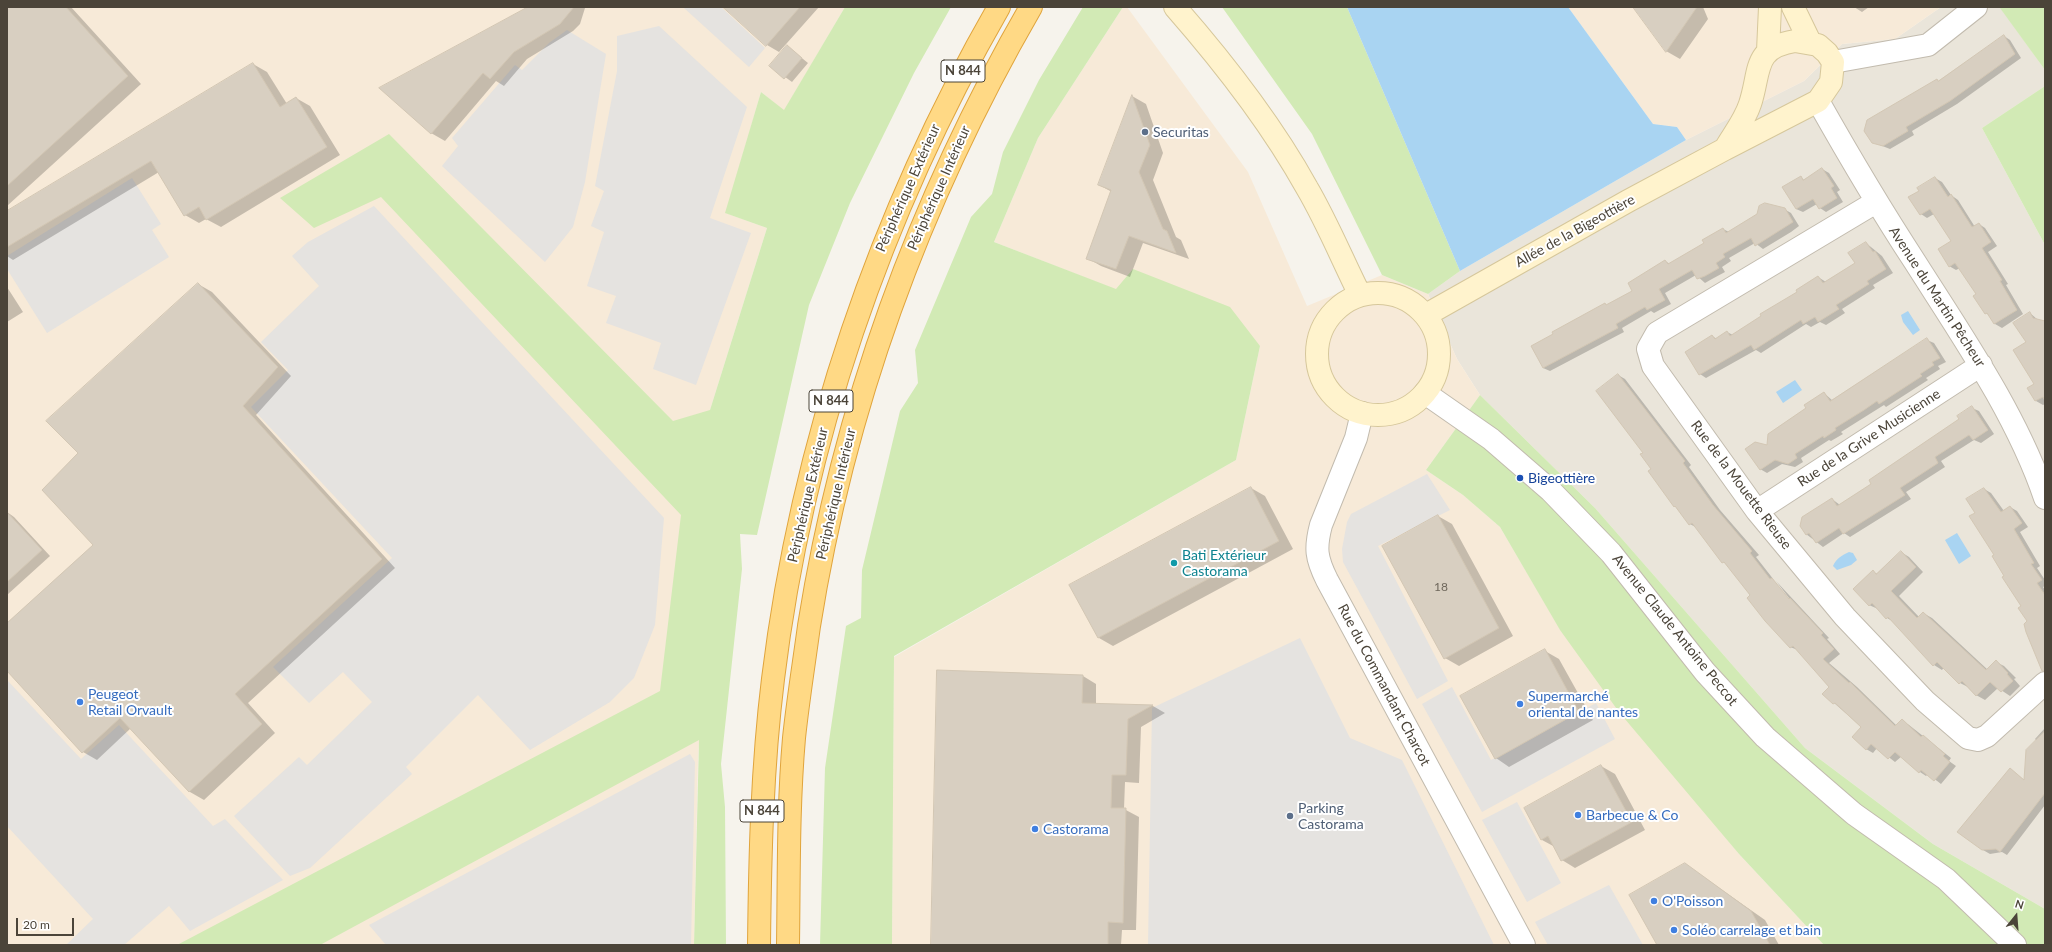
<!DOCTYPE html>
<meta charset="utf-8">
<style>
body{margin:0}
#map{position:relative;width:2052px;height:952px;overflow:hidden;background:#f6f3ec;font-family:Lato,sans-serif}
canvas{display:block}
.frame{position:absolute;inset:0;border:8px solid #4b4439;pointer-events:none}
.north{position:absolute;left:1996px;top:896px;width:40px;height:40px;-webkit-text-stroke:3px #fff;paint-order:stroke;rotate:17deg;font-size:11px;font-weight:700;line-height:16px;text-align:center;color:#4b4439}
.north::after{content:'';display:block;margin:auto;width:14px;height:18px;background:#4b4439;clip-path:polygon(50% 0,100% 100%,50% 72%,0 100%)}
.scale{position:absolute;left:16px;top:918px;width:58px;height:18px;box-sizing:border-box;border:2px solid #4b4439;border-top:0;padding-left:5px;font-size:12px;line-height:14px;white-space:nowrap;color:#4b4439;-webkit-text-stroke:3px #fff;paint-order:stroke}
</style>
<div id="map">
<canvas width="2052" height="952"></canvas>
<div class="frame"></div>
<div class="north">N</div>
<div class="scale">20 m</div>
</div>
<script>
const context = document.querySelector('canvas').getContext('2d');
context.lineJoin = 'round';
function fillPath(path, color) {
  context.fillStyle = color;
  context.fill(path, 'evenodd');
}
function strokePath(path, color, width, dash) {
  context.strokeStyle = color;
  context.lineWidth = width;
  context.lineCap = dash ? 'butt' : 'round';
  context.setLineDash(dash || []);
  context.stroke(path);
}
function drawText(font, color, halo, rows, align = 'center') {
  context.font = font + ' Lato,sans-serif';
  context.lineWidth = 4;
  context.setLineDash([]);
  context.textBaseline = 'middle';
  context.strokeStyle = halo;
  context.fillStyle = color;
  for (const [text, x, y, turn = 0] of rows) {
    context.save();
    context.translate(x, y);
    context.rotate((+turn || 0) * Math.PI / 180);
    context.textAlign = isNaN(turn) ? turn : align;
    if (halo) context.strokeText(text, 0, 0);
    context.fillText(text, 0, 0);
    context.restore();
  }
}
fillPath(new Path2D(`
 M1941,7H2002L2001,8L2045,70V86L1982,128L2045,245V909L1933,844L1805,748L1595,508L1480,395L1457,359L1428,294L1460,271L1686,140L1804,81L1842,44L1895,39Z`), '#eae5da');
fillPath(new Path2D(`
 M7,7H845L784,111L761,92L726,213L767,228L710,410L715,456L698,761L694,945H7Z
 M1123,7H1127L1248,172L1307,306L1382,275L1428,294L1457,359L1480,395L1426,470L1463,495L1500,527L1560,629L1739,854L1824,945H892L894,657L1236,460L1260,346L994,242L1038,138Z
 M1568,7H1941L1895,39L1842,44L1804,81L1686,140L1677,127L1653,124Z`), '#f7ead8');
fillPath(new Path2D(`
 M845,7H951L914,73L850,203L809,305L757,535L740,534L742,569L721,764L725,807L726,945H694L699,740L320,945H177L660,691L681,515L381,197L314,228L280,198L389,134L673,421L710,410L767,228L725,213L761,92L784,110Z
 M1083,7H1123L1038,138L994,242L1116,289L1133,269L1230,307L1260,346L1236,460L894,656L892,945H820L825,768L846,626L861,618L862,570L900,411L918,383L915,350L971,217L992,194L1003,152L1039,80Z
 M1222,7H1347L1460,271L1428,294L1382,275L1312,134Z
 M2002,7H2045V70L2000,8Z
 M2045,86V245L1982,128Z
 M1480,395L1595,508L1805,748L1933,844L2045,909V945H1824L1739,854L1619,712L1560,630L1500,527L1463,495L1426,470Z`), '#d2eab5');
fillPath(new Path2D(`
 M721,7L765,48L749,67L684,8Z
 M659,26L747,107L710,218L751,233L696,385L653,369L661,343L606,323L616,296L587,286L604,232L591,226L604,191L595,186L617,71V36Z
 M567,30L606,54L585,182L573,227L545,262L442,166L458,146L452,138L515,65L522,70L549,43Z
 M132,178L161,224L152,230L169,257L47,333L7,269V256Z
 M374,206L664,518L655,625L634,678L610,702L530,750L478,695L406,767L412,774L310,868L290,876L234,816L299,757L307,765L372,702L343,672L309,703L273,667L392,558L251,407L288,370L261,342L319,286L292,256L308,242Z
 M1427,474L1450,510L1378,546L1448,681L1417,699L1343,562L1342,549L1347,522L1351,514Z
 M1300,638L1350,738L1402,760L1494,945H1148L1152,708Z
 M7,680L81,759L119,725L213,826L225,819L283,880L190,931L169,906L124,945H66L93,919L7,826Z
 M1452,687L1491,760L1596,703L1615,739L1482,812L1422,704Z
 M690,754L695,762L691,945H386L369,925Z
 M1517,802L1561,883L1527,902L1482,820Z
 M1609,885L1643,945H1548L1535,922Z`), '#e5e3e0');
fillPath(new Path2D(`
 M1347,7H1568L1653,124L1677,127L1686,140L1460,271Z
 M1908,311L1920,330L1913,335L1903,322L1901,315Z
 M1795,380L1802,390L1783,403L1776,392Z
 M1957,533L1971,556L1959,564L1945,540Z
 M1849,552L1853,553L1857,560L1851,565L1837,570L1833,566C1836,559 1842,555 1849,552Z`), '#a9d4f2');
fillPath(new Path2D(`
 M7,7H71L141,84L7,206Z
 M531,7L585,8L580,24L573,31L527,59L504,86L496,81L445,141L431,133Z
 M724,7H819L779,52L767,45Z
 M1634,7H1703L1708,19L1680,59L1666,51Z
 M1854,7H1869L1862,12Z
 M2004,36L2010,40L2021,58L1957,104L1912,131L1914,135L1890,149L1872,142L1937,80L1939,82Z
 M787,46L808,63L792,82L770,66Z
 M253,64L267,72L287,104L296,98L310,106L340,155L221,227L206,219L199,223L185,215L159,172L13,260L7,256V212Z
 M1132,96L1146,104L1163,153L1153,180L1176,237L1181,240L1189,259L1143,243L1130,277L1101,266L1087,258L1112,192L1099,185Z
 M1822,169L1829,173L1840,190L1837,192L1843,202L1826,212L1820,208L1817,204L1803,212L1796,209L1801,177L1804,180Z
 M1935,178L1942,182L1951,195L1958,200L1975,227L1979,224L1985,228L1997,246L1988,252L2008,284L2006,285L2023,314L2002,328L1995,324L1990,316L1986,313L1977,295L1960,268L1956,270L1949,266L1952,241L1934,214L1927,218L1921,214L1920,191Z
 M1784,209L1791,213L1799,226L1791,232L1763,249L1755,243L1729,258L1731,261L1722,267L1725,272L1712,279L1705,283L1696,275L1665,293L1671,304L1654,313L1651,311L1622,328L1624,332L1550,371L1543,368L1607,306L1634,292L1665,261L1670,264L1705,244L1723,229L1729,232Z
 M1866,243L1882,256L1893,273L1873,285L1875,288L1842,309L1845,313L1826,325L1820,322L1811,327L1806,324L1761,353L1756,350L1706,378L1700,374L1712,336L1717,339L1727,332L1733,335L1799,292L1818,277L1826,282L1856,263Z
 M198,284L212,292L291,376L256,415L395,568L248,703L275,733L204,800L190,792L131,728L97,760L83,752L7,670V624L95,545L79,453Z
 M7,287L23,312L7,322Z
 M2030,313L2038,320L2045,322V404L2043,405L2036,401L2028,389L2036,384L2027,342Z
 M1927,340L1934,343L1946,362L1938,366L1940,369L1926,378L1928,380L1886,407L1884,405L1841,432L1843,434L1831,441L1829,440L1801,458L1803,462L1795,467L1782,464L1767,473L1760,469L1767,446L1824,393L1833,401Z
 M1618,375L1625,379L1691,465L1689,467L1720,510L1759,555L1756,557L1774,580L1771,578L1791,603L1792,602L1776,581L1829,638L1827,639L1840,654L1829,663L1857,687L1897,726L1902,721L1909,725L1951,758L1949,761L1956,766L1941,784L1928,774L1926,776L1920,772L1902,756L1895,762L1877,748L1873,753L1866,749L1862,727L1834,703L1830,687L1798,650L1790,647L1728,565L1723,562L1697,528L1690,524L1675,506L1644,453Z
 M1972,408L1979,411L1994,434L1981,443L1974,440L1941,461L1945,467L1906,492L1911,499L1850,537L1844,533L1823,547L1806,534L1832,499L1840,505L1872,484L1960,419Z
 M1251,488L1265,496L1293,549L1113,646L1099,638L1070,585Z
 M1984,489L1991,493L2004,511L2010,507L2017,511L2028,527L2020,532L2040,566L2037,568L2045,580V586L2043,587L2045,590V653L1995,555L1976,513Z
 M7,512L14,517L50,556L7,595Z
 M1438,516L1452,524L1513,636L1459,666L1445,658Z
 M1901,552L1909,557L1923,572L1899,596L1919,617L1923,613L1932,618L1988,670L1996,662L2004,666L2016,678L2014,679L2020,686L2010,696L1998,688L1985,700L1976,695L1968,687L1960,683L1944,667L1942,670L1934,665L1894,622L1887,618L1878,609L1869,605L1873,572L1878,574Z
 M1545,651L1559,659L1593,720L1509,767L1496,758Z
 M1083,676L1096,684V704L1153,706L1165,713L1141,727L1139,783L1125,782L1124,809L1139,817L1136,930H1122L1121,945H932Z
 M2045,728V805L2007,855L2002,852L1990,854L1983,850L2010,769L2025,781L2037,741L2035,739Z
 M1601,766L1615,774L1645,830L1575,868L1562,860L1555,847L1542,840L1525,808Z
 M1685,864L1765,920L1779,945H1658Z`), '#0003');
const building = new Path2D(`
 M7,7H66L128,76L7,186Z
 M528,7H574L560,24L514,52L490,79L483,73L431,134L379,88Z
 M723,7H800L766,46Z
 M1633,7H1697L1666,52Z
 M2004,35L2015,54L1950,101L1906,127L1908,131L1883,146L1872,143L1864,131L1867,120L1937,79L1938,81Z
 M787,45L802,58L784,79L769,66Z
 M253,63L280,107L296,97L327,147L206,220L199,207L184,216L151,161L7,247V211Z
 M1132,95L1150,145L1139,172L1163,229L1167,231L1176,253L1129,236L1116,269L1086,259L1111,190L1098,185Z
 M1822,168L1834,186L1831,188L1837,198L1819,209L1813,199L1796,209L1782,187L1801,176L1803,180Z
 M1935,177L1948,197L1951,194L1972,227L1979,223L1991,242L1982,248L2002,280L2000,281L2017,310L1994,324L1987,313L1985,314L1973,296L1976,294L1955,263L1949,267L1938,249L1951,241L1930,209L1920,215L1908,197L1919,191L1917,188Z
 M1765,203L1785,208L1793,222L1755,246L1751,238L1723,254L1725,257L1716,263L1719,268L1705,276L1697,279L1692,270L1659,289L1665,300L1647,310L1645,307L1616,324L1618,328L1543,368L1531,346L1553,334L1552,332L1605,303L1606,305L1632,291L1628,283L1665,260L1668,264L1704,243L1702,240L1723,228L1726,233L1757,214L1759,206Z
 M1866,242L1873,252L1875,251L1886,269L1867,281L1869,284L1836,305L1839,309L1818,322L1815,317L1803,324L1801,320L1754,350L1751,345L1699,375L1685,352L1712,335L1715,339L1727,331L1730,336L1761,316L1760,314L1797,292L1796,290L1818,276L1823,283L1855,263L1848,253Z
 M198,283L278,367L243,406L382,559L235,694L262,724L189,792L120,718L82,753L7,671V623L93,545L42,490L78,453L46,421Z
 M2030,312L2033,318L2045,321V401L2043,397L2035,401L2027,388L2034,384L2013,350L2026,342L2013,323Z
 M1927,338L1940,358L1932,362L1934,365L1920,374L1922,376L1879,404L1877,401L1864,410L1835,428L1836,430L1824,438L1823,436L1795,454L1797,458L1788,464L1775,460L1760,470L1745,449L1755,442L1767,445L1768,434L1806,408L1804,405L1824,392L1830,401Z
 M1618,374L1685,461L1683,463L1713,505L1752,551L1750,553L1770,579L1772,578L1789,599L1790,598L1823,633L1821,635L1834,649L1823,659L1849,683L1850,682L1895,726L1902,719L1921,737L1923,735L1945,754L1943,756L1950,762L1934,781L1921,770L1919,773L1895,752L1888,759L1871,744L1866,750L1852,737L1861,727L1835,703L1833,704L1822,694L1829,687L1793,646L1790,648L1765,621L1747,598L1750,595L1724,562L1722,563L1692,523L1689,525L1675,506L1674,507L1648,471L1651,469L1640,454L1643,453L1596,391Z
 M1972,406L1988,430L1973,440L1969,435L1935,457L1938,463L1900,488L1905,495L1843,534L1839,528L1816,543L1809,533L1806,535L1800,526L1802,517L1832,498L1837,506L1871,484L1869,480L1959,419L1957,416Z
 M1251,487L1279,541L1098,638L1069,585Z
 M1984,488L2001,512L2010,506L2022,523L2014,529L2034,563L2031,564L2042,580L2037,583L2045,595V671H2042L2026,632L2024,624L2027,621L2018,608L2021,606L2002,577L2004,576L1992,556L1994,555L1969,516L1975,513L1966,499Z
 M7,512L42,550L7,582Z
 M1438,515L1499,628L1444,659L1382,546Z
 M1901,551L1916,567L1891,591L1917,618L1923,612L1986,670L1996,660L2008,673L2007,674L2013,681L2001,692L1990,682L1976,696L1962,681L1959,684L1937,662L1933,666L1888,617L1886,619L1872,603L1869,606L1853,589L1873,570L1876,574Z
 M1545,649L1579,712L1495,759L1460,696Z
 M937,670L1083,675L1082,703L1153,705L1128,719L1126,775H1112L1111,808H1126L1123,923L1108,922V945H931Z
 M2045,731V793L2000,852L1996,849L1982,850L1957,832L2010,768L2024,780L2026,750Z
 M1601,765L1632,822L1561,861L1548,836L1541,840L1524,808Z
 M1685,863L1751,911L1770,945H1657L1629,895Z`);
fillPath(building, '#d8cfc1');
strokePath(building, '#d3c7b4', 1);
const minor = new Path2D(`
 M1833,62L1928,45L1976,7
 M1818,101C1849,156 1881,210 1915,262C1962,336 2017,415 2045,498
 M1876,202L1657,333L1648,349L1653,366L1757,511L1845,617L1925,701L1968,738L1978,740L1987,736L2045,683
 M1362,413L1356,438L1321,525C1315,548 1316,558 1327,580L1524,945
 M1757,511L1981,365`);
const tertiary = new Path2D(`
 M1425,393L1491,439L1551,491L1611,553L1705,672L1765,737L1854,814L1946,879L2015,945`);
const secondary = new Path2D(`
 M1175,7C1224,63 1271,123 1307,188C1327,222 1342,259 1360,295
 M1793,7L1810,42
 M1795,41L1818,45L1827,53L1833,62L1831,82L1818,101L1725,149C1733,135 1745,120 1750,104C1761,71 1752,48 1795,41Z
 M1768,51L1770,7
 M1317 354a61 61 0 1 1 122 0a61 61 0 1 1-122 0Z
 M1426,315L1628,201L1725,149`);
const trunk = new Path2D(`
 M759,945C760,856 762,768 773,679C802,442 880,214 999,7
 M788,945C789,876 788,807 794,738C798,700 804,663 809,626C844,406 920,199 1031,7`);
strokePath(minor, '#c2bbae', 24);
strokePath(tertiary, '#c2bbae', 24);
strokePath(secondary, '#d6c79b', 24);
strokePath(trunk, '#e0a43c', 24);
strokePath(minor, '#fff', 22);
strokePath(tertiary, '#fff', 22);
strokePath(secondary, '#fff3cd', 22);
strokePath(trunk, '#ffd985', 22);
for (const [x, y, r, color] of [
 [1145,132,4,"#5c6f8a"],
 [1520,478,4,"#1a4fb4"],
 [1174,563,4,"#0f9aa8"],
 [80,702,4,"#3f7fe0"],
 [1520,704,4,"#3f7fe0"],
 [1578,815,4,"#3f7fe0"],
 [1290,816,4,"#5c6f8a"],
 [1035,829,4,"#3f7fe0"],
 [1654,901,4,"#3f7fe0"],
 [1674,930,4,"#3f7fe0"]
]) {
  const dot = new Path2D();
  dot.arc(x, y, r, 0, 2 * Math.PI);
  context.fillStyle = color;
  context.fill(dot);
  strokePath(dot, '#fff', 1.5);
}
drawText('12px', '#6e675b', null, [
 ["18",1441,587]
]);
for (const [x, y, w] of [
 [963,71,44],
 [831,401,44],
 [762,811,44]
]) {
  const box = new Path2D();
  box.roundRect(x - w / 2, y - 11, w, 22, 3);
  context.fillStyle = '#fff';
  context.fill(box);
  strokePath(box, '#4b4439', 1);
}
drawText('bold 13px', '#4b4439', null, [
 ["N 844",963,71],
 ["N 844",831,401],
 ["N 844",762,811]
]);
drawText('14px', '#4e5e75', '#fff', [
 ["Securitas",1153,132],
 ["Parking",1298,808],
 ["Castorama",1298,824]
], 'left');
drawText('14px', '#4b4439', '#fff', [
 ["Périphérique Extérieur",908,188,-66],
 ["Périphérique Intérieur",939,188,-66],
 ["Allée de la Bigeottière",1575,231,-29],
 ["Avenue du Martin Pêcheur",1937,297,57],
 ["Rue de la Grive Musicienne",1869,438,-33],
 ["Rue de la Mouette Rieuse",1741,485,53],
 ["Périphérique Intérieur",836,494,-77],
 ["Périphérique Extérieur",808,495,-77],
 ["Avenue Claude Antoine Peccot",1675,630,51],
 ["Rue du Commandant Charcot",1384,685,62]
]);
drawText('14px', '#164399', '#fff', [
 ["Bigeottière",1528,478]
], 'left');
drawText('14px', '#0d838f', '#fff', [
 ["Bati Extérieur",1182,555],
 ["Castorama",1182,571]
], 'left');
drawText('14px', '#366cbe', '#fff', [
 ["Peugeot",88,694],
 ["Retail Orvault",88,710],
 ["Supermarché",1528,696],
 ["oriental de nantes",1528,712],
 ["Barbecue & Co",1586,815],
 ["Castorama",1043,829],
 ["O'Poisson",1662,901],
 ["Soléo carrelage et bain",1682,930]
], 'left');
</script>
